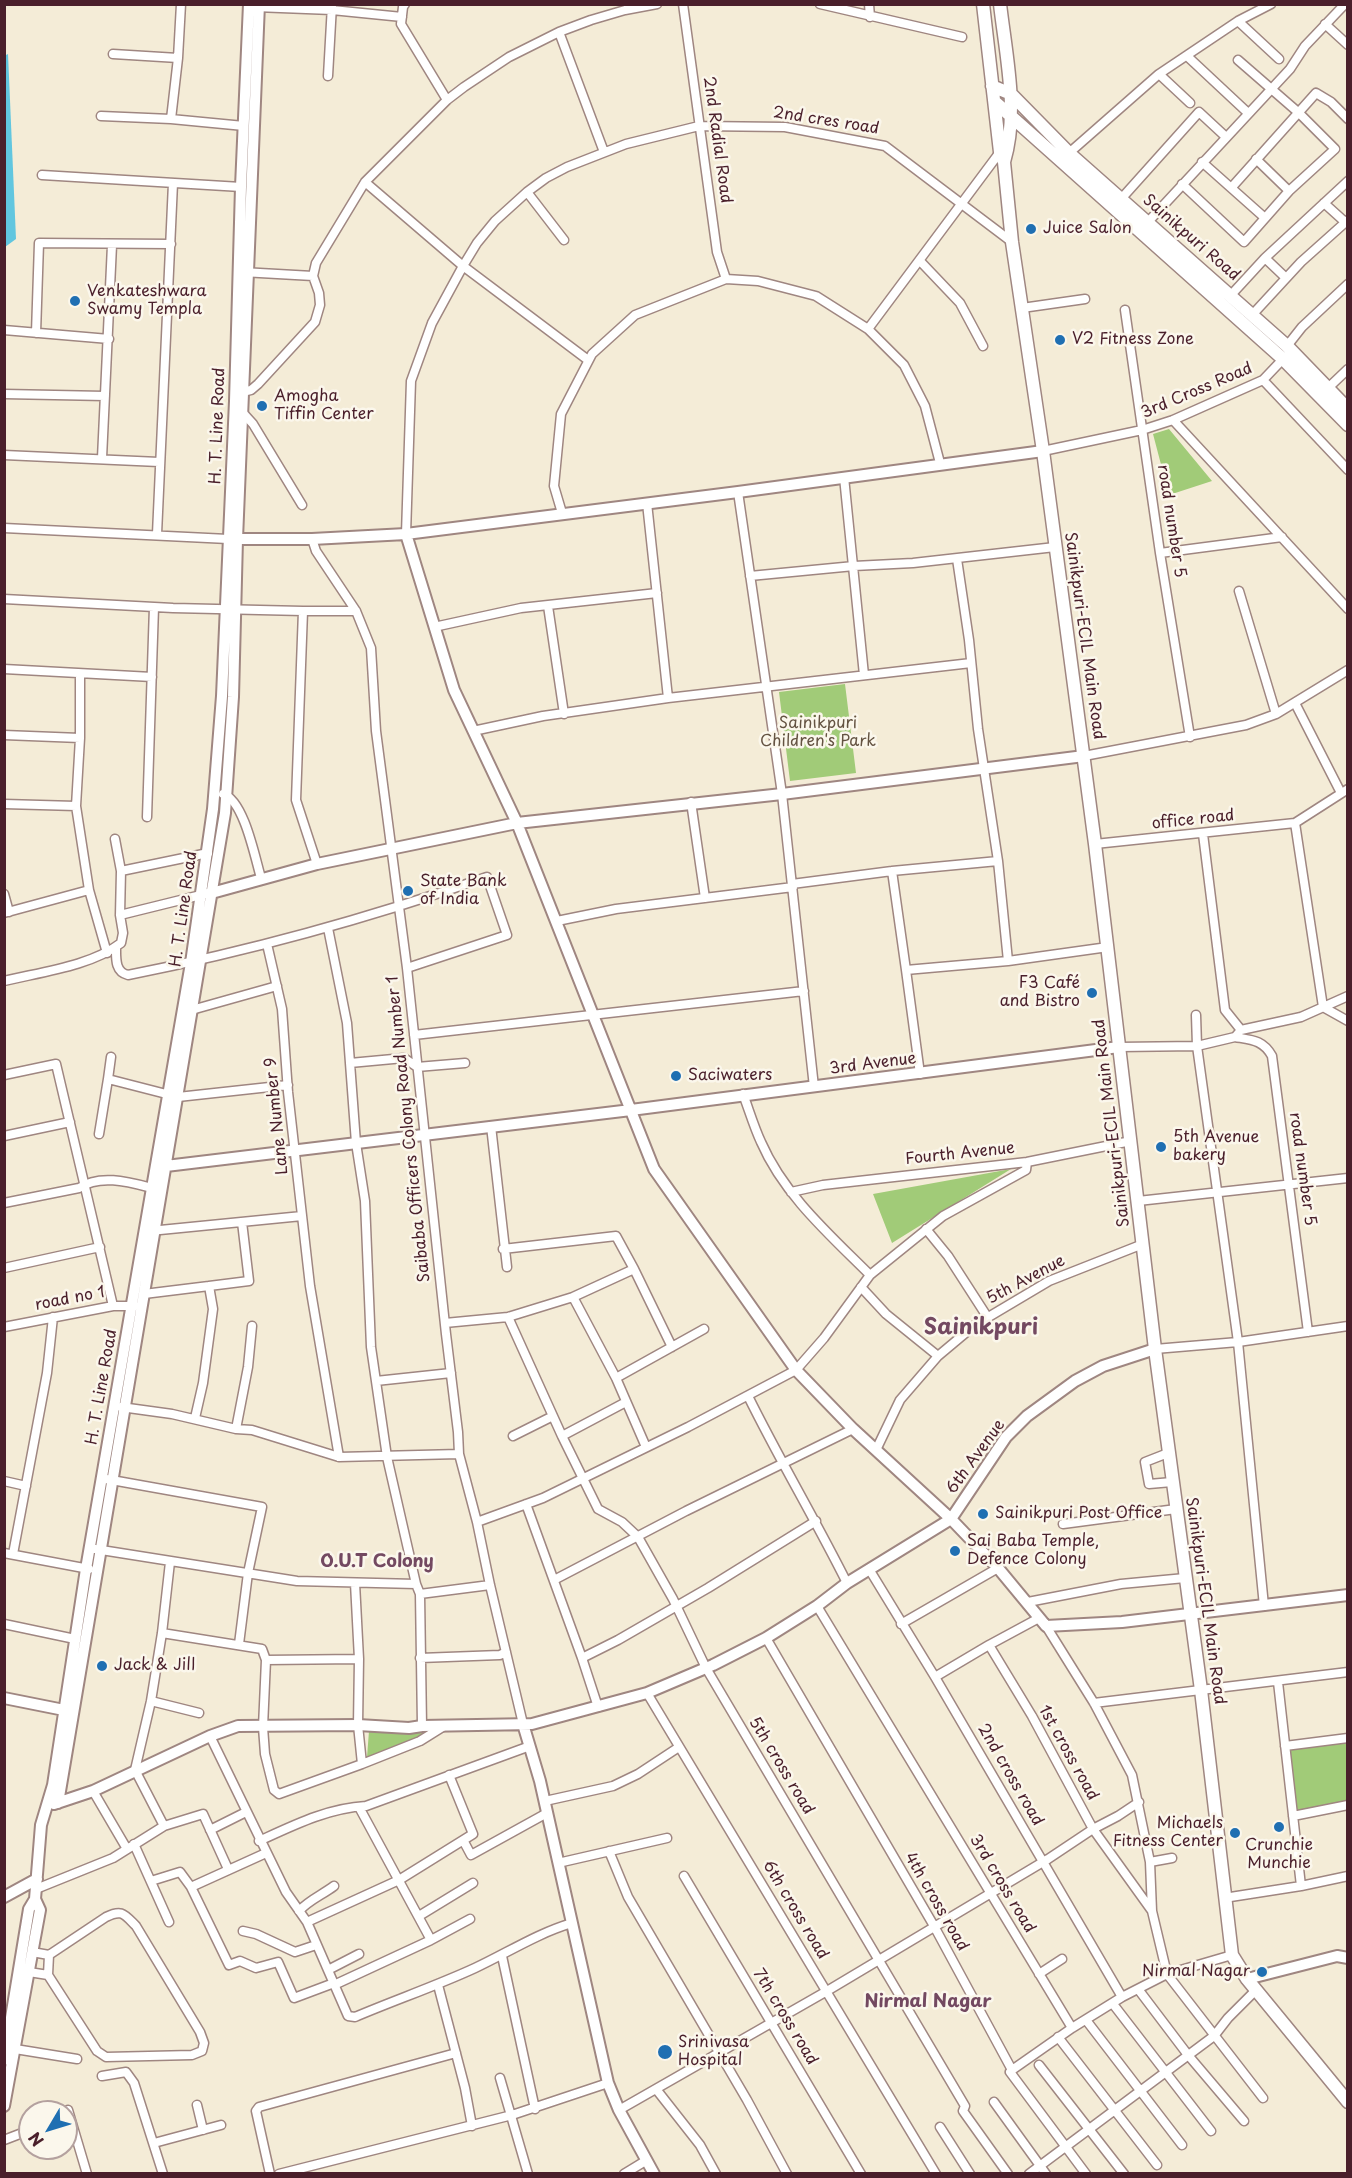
<!DOCTYPE html>
<meta charset="utf-8">
<style>
body{margin:0}
#map{position:relative;width:1352px;height:2178px;overflow:hidden;background:#f4ecd7;font-family:"Playpen Sans",sans-serif}
canvas{display:block}
.frame{position:absolute;inset:0;border:6px solid #4a1f2b;pointer-events:none}
.north{position:absolute;left:18px;top:2100px;width:60px;height:60px;box-sizing:border-box;background:#fbf7ec;border:2px solid #b4a19f;border-radius:50%;rotate:232deg;font-size:16px;font-weight:700;line-height:24px;text-align:center;color:#4a1f2b}
.north::after{content:'';display:block;margin:auto;width:21px;height:27px;background:#1f6fb2;clip-path:polygon(50% 0,100% 100%,50% 72%,0 100%)}
</style>
<div id="map">
<canvas width="1352" height="2178"></canvas>
<div class="frame"></div>
<div class="north">N</div>
</div>
<script>
const context = document.querySelector('canvas').getContext('2d');
context.lineJoin = 'round';
function fillPath(path, color) {
  context.fillStyle = color;
  context.fill(path, 'evenodd');
}
function strokePath(path, color, width, dash) {
  context.strokeStyle = color;
  context.lineWidth = width;
  context.lineCap = dash ? 'butt' : 'round';
  context.setLineDash(dash || []);
  context.stroke(path);
}
function drawText(font, color, halo, rows, align = 'center') {
  context.font = font + ' "Playpen Sans",sans-serif';
  context.lineWidth = 5;
  context.setLineDash([]);
  context.textBaseline = 'middle';
  context.strokeStyle = halo;
  context.fillStyle = color;
  for (const [text, x, y, turn = 0] of rows) {
    context.save();
    context.translate(x, y);
    context.rotate((+turn || 0) * Math.PI / 180);
    context.textAlign = isNaN(turn) ? turn : align;
    if (halo) context.strokeText(text, 0, 0);
    context.fillText(text, 0, 0);
    context.restore();
  }
}
fillPath(new Path2D(`
 M1169,429L1212,481L1169,495L1153,434Z
 M845,684L856,773L790,781L779,692Z
 M1011,1169L892,1243L873,1194Z
 M369,1731H429L419,1738L367,1757Z
 M1347,1739V1805L1293,1816L1285,1746Z`), '#a1cb78');
fillPath(new Path2D(`
 M8,54L16,239L5,247L4,56Z`), '#61c6df');
const minor = new Path2D(`
 M405,4L403,7L401,24L447,100
 M683,4L717,252L726,279
 M820,4L962,37
 M869,4L870,17
 M255,7L332,10L402,17
 M1238,21L1279,59
 M1325,24L1348,45
 M559,32L604,152
 M113,54L178,58
 M1187,56L1248,113
 M1159,74L1190,103
 M328,76L332,5
 M101,116L171,119L244,126
 M171,119L178,58L181,4
 M1069,153L1159,74L1238,21L1271,4
 M1256,159L1289,191
 M1202,162L1265,218
 M42,175L241,187
 M365,182L463,266L588,360
 M1182,184L1244,242L1289,191L1335,149L1299,113L1238,60
 M1232,187L1316,93L1331,102L1348,119
 M527,192L564,240
 M1121,199L1199,112L1226,137
 M1324,203L1345,222
 M1147,223L1290,69L1305,46L1345,4
 M1265,258L1286,278
 M920,261L960,303L983,346
 M242,272L313,276
 M1231,295L1265,258L1348,181
 M1022,308L1085,299
 M1125,310L1160,553L1190,737
 M1253,314L1301,262L1348,220
 M868,329L1000,152L1004,151
 M4,330L109,339
 M36,333L39,243L171,244
 M1287,346L1302,327L1348,284
 M1263,380L1348,470
 M1328,388L1348,369
 M238,393L251,390L258,384L315,322L320,305L319,293L313,276L316,263L365,182L447,100L464,87L509,57L559,32L591,20L625,10L657,4
 M4,394L105,396
 M239,412L243,413L253,424L302,505
 M1173,420L1348,609
 M1043,451L1142,430L1173,420L1263,380L1283,359
 M4,455L159,462
 M102,458L112,245
 M844,477L864,675
 M738,492L782,794L814,1087
 M647,503L668,698
 M562,513L554,486L561,414L592,354L635,315L726,279L758,281L816,296L868,329L904,365L925,406L940,463
 M4,528L228,539
 M157,534L173,183
 M406,534L411,381L432,323L463,266L477,243L495,221L527,192L546,178L567,167L626,144L699,126L785,127L885,146L1012,242
 M312,539L316,551L356,611L371,648L376,731L407,968L446,1334L458,1432L459,1454L477,1522L490,1585L523,1724
 M1160,553L1282,537
 M750,576L854,566L913,563L1055,547
 M1239,591L1276,714
 M4,599L173,608L303,611L296,800L317,864
 M548,606L564,714
 M303,611H356
 M434,627L521,608L657,593
 M4,669L152,677
 M80,674V738L76,806L89,890L107,953
 M1295,703L1341,793
 M473,731L543,716L668,698L971,663
 M4,735L80,738
 M1084,756L1246,725L1276,714L1348,670
 M1348,789L1295,823L1323,1007L1348,1021
 M223,794C244,800 255,858 261,878
 M691,802L705,898
 M4,804L76,806
 M147,817L154,607
 M1203,834L1225,1010L1241,1030
 M1095,844L1295,823
 M121,871L208,853
 M792,884L892,871
 M4,894L9,912
 M4,913L89,890
 M120,915L201,895
 M557,921L616,909L793,887
 M328,928L347,1023L356,1143L365,1201L371,1347L387,1457L416,1584L420,1594L422,1726
 M267,944L282,1009L288,1092L310,1286L339,1457
 M116,947C116,959 115,972 128,975C250,951 369,918 487,877L507,935L407,968
 M1008,961L1108,947
 M906,970L892,871L998,861
 M4,981C41,972 91,966 121,943L123,933L120,915L121,871L115,839
 M188,1011L277,986
 M1196,1015L1197,1046L1238,1342L1264,1606
 M414,1035L804,991
 M1235,1037C1252,1040 1263,1040 1272,1056L1308,1332
 M1119,1047L1197,1046L1235,1037L1241,1030L1301,1017L1348,996
 M111,1057L108,1079L178,1097L288,1085
 M350,1063L404,1058L417,1067L465,1063
 M920,1074L906,970L1008,961L998,861L978,729L969,640L957,559
 M4,1075L56,1064L113,1306
 M743,1094C749,1110 754,1127 761,1142C784,1195 830,1235 870,1275
 M491,1126L507,1267
 M99,1134L108,1079
 M4,1136L70,1122
 M791,1192L823,1185L1027,1162L1131,1141
 M1138,1201L1348,1178
 M4,1203L79,1188C101,1173 132,1183 156,1189
 M926,1229L948,1256L988,1318
 M150,1231L302,1216
 M503,1249L616,1236L634,1269
 M4,1268L100,1247
 M861,1287L886,1314L938,1356
 M144,1294L209,1286
 M508,1317L562,1436
 M445,1323L508,1317L573,1297
 M4,1327L113,1306H135
 M1155,1349L1238,1342L1348,1326
 M616,1378L704,1329
 M376,1381L451,1373
 M748,1396C779,1459 815,1519 847,1583
 M626,1402L562,1436L598,1509L622,1522L638,1537L673,1599L706,1668L965,2106L963,2111L1008,2174
 M121,1407L172,1414L236,1429L252,1430L339,1457L459,1454
 M195,1418L203,1383L213,1309L209,1286L249,1281L242,1222
 M236,1429L248,1367L252,1326
 M513,1436L553,1416
 M646,1447L616,1378L573,1297L634,1269L672,1347
 M876,1450L900,1400L938,1356L975,1325L1049,1281L1143,1244
 M1168,1453L1145,1462L1149,1484L1172,1482
 M106,1479L262,1507L248,1573L239,1644
 M4,1481L26,1486
 M526,1504L582,1658L598,1707
 M477,1522L543,1498L688,1427L796,1370L824,1338L870,1275L943,1216L1026,1170L1027,1162
 M1063,1524L1176,1509
 M95,1549L297,1581L416,1584
 M4,1553L89,1569
 M13,1554L47,1373L53,1317
 M869,1569L935,1677L1122,1997
 M554,1580L686,1511L853,1429
 M420,1594L490,1585
 M1028,1602L1121,1584L1185,1578
 M817,1606L1072,2028
 M4,1624L75,1639
 M901,1624L998,1568
 M1046,1626L1094,1703L1132,1775L1150,1862L1152,1911
 M162,1633L262,1649L266,1660L263,1727L265,1754L274,1790L279,1794L362,1764L358,1725L359,1659L355,1583
 M766,1638L934,1926L1012,2070L1010,2072L1086,2174
 M989,1645L1032,1716L1093,1829L1152,1911L1167,1974L1263,2098
 M420,1658L500,1655L506,1652
 M582,1658L618,1640L708,1588L816,1521
 M266,1660L359,1659
 M935,1677L989,1645L1039,1618
 M647,1693L936,2174
 M151,1701L199,1713
 M1094,1703L1348,1672
 M210,1736L286,1892L307,1922L348,2016L355,2017C395,2000 436,1986 475,1968C507,1953 538,1933 572,1923
 M1285,1746L1348,1738
 M362,1764L420,1741L444,1726
 M93,1791L127,1849
 M545,1801L613,1786L638,1774L679,1747
 M359,1807L431,1940
 M1293,1816L1348,1805
 M164,1826L135,1770L151,1701L162,1633L170,1562
 M210,1830L246,1812
 M463,1840L471,1855L547,1813
 M259,1841C294,1825 328,1808 366,1806L530,1746
 M134,1844L169,1922
 M609,1851L628,1897L747,2100L787,2174
 M1150,1862L1172,1858
 M558,1863L667,1838
 M684,1876L861,2174
 M151,1881L180,1872L191,1887L229,1965L240,1961L256,1968L278,1962L294,1998L334,1983
 M1301,1886L1348,1876
 M191,1887L266,1853
 M36,1889L113,1858L164,1826L203,1814L228,1869
 M1224,1898L1301,1886L1278,1682
 M299,1911C309,1900 322,1895 334,1886
 M419,1916L473,1883
 M307,1922L399,1880L473,1834L449,1775
 M243,1931L256,1934L295,1952L316,1945
 M502,1956L535,2109
 M328,1970L359,1954
 M29,1972L48,1975L97,2051L106,2057L192,2055L202,2051L204,2043L200,2032L136,1926C124,1914 122,1909 106,1917L49,1955L32,1952
 M1039,1974L1062,1959
 M48,1975L49,1955
 M334,1985L431,1940L470,1919
 M438,1985L465,2088L472,2126
 M1138,1989L1188,2055L1244,2121
 M1113,2004L1211,2131
 M1086,2020L1182,2145
 M1058,2037L1157,2165
 M9,2048L77,2059
 M1039,2065L1124,2174
 M1012,2070L1072,2028L1122,1997L1167,1974L1232,1955
 M102,2076L126,2072L134,2083L163,2174
 M500,2078L528,2174
 M656,2089L700,2145L716,2174
 M994,2102L1046,2174
 M197,2105L203,2130
 M68,2110L87,2174
 M619,2110L827,1991L1048,1859L1093,1829L1118,1816L1139,1802
 M940,2127L970,2174
 M4,2140L30,2130
 M154,2143L221,2125
 M270,2174L256,2111L259,2107L456,2053
 M279,2174L512,2115L608,2083
 M624,2174L647,2160
 M1029,2174L1214,2036L1228,2018L1256,1990`);
const tertiary = new Path2D(`
 M406,534L454,690L517,823L654,1169L796,1370L853,1429L951,1519L998,1568L1046,1626L1122,1622L1348,1595
 M230,539H312L406,534L738,492L1043,451
 M208,894L317,864L517,823L782,794L1084,756
 M160,1164L166,1166L631,1110L1119,1047
 M4,1698L69,1711
 M523,1724L540,1781L608,2083L619,2110L654,2174
 M58,1803L225,813L233,697L237,539L259,4
 M54,1804L93,1791L210,1736L238,1726L358,1725L409,1728L422,1726L532,1724L647,1693L713,1665L766,1638L817,1606L847,1583L951,1519L1006,1437L1027,1416L1075,1381L1103,1366L1155,1349
 M4,1897L37,1879
 M1247,1979L1337,1956L1348,1958
 M4,2060L29,1909L35,1899L41,1825L53,1785L86,1569L191,963L213,809L222,696L235,401L241,187L249,4
 M4,2106L40,1910L35,1899`);
const secondary = new Path2D(`
 M983,4L1000,152L1004,162L1012,242L1043,451L1095,844L1155,1349L1201,1690L1232,1955L1247,1979L1348,2102
 M1000,4C1006,56 1019,112 1004,162
 M992,86L1011,94L1069,153L1287,346L1348,409
 M995,102L1283,359L1348,425`);
strokePath(minor, '#9f8681', 11);
strokePath(tertiary, '#9f8681', 14);
strokePath(secondary, '#9f8681', 15);
strokePath(minor, '#fff', 8);
strokePath(tertiary, '#fff', 10);
strokePath(secondary, '#fff', 12);
for (const [x, y, r, color] of [
 [1031,229,6,"#1f6fb2"],
 [75,301,6,"#1f6fb2"],
 [1060,340,6,"#1f6fb2"],
 [262,406,6,"#1f6fb2"],
 [408,891,6,"#1f6fb2"],
 [1092,993,6,"#1f6fb2"],
 [676,1076,6,"#1f6fb2"],
 [1161,1147,6,"#1f6fb2"],
 [983,1514,6,"#1f6fb2"],
 [955,1551,6,"#1f6fb2"],
 [102,1666,6,"#1f6fb2"],
 [1279,1827,6,"#1f6fb2"],
 [1235,1833,6,"#1f6fb2"],
 [1262,1972,6,"#1f6fb2"],
 [665,2052,8,"#1f6fb2"]
]) {
  const dot = new Path2D();
  dot.arc(x, y, r, 0, 2 * Math.PI);
  context.fillStyle = color;
  context.fill(dot);
  strokePath(dot, '#fbf7ec', 2);
}
drawText('16px', '#4a1f2b', '#fbf7ec', [
 ["2nd cres road",826,121,9],
 ["2nd Radial Road",717,140,82],
 ["Sainikpuri Road",1191,238,41],
 ["3rd Cross Road",1197,391,-23],
 ["H. T. Line Road",218,426,-88],
 ["road number 5",1171,521,81],
 ["Sainikpuri-ECIL Main Road",1084,636,82],
 ["office road",1193,820,-6],
 ["H. T. Line Road",184,909,-82],
 ["3rd Avenue",873,1064,-7],
 ["Lane Number 9",277,1116,-96],
 ["Sainikpuri-ECIL Main Road",1112,1123,-97],
 ["Saibaba Officers Colony Road Number 1",409,1129,-96],
 ["Fourth Avenue",960,1154,-6],
 ["road number 5",1302,1169,82],
 ["5th Avenue",1026,1280,-28],
 ["road no 1",70,1299,-11],
 ["H. T. Line Road",102,1387,-80],
 ["6th Avenue",976,1457,-54],
 ["Sainikpuri-ECIL Main Road",1205,1601,82],
 ["1st cross road",1068,1753,61],
 ["5th cross road",781,1766,59],
 ["2nd cross road",1010,1775,60],
 ["3rd cross road",1002,1884,59],
 ["4th cross road",936,1902,60],
 ["6th cross road",795,1910,59],
 ["7th cross road",785,2017,59]
]);
drawText('16px', '#4a1f2b', '#fbf7ec', [
 ["Juice Salon",1043,229],
 ["Venkateshwara",87,292],
 ["Swamy Templa",87,310],
 ["V2 Fitness Zone",1072,340],
 ["Amogha",274,397],
 ["Tiffin Center",274,415],
 ["State Bank",420,882],
 ["of India",420,900],
 ["F3 Café",1080,984,"right"],
 ["and Bistro",1080,1002,"right"],
 ["Saciwaters",688,1076],
 ["5th Avenue",1173,1138],
 ["bakery",1173,1156],
 ["Sainikpuri Post Office",995,1514],
 ["Sai Baba Temple,",967,1542],
 ["Defence Colony",967,1560],
 ["Jack & Jill",114,1666],
 ["Michaels",1223,1824,"right"],
 ["Fitness Center",1223,1842,"right"],
 ["Crunchie",1279,1846,"center"],
 ["Munchie",1279,1864,"center"],
 ["Nirmal Nagar",1250,1972,"right"],
 ["Srinivasa",678,2043],
 ["Hospital",678,2061]
], 'left');
drawText('16px', '#645342', '#fbf7ec', [
 ["Sainikpuri",818,724],
 ["Children's Park",818,742]
]);
drawText('bold 18px', '#734961', '#fbf7ec', [
 ["O.U.T Colony",377,1562],
 ["Nirmal Nagar",928,2002]
]);
drawText('bold 22px', '#734961', '#fbf7ec', [
 ["Sainikpuri",981,1328]
]);
</script>
